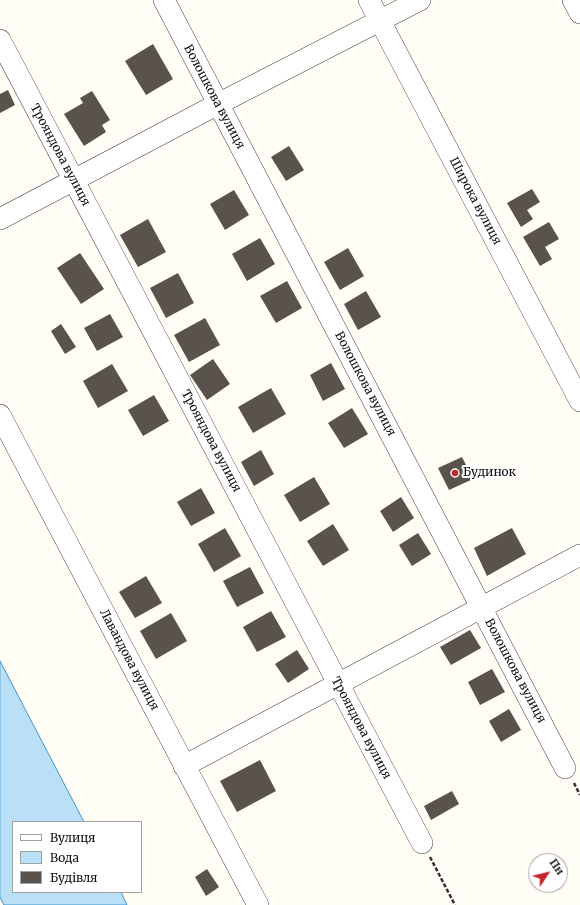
<!DOCTYPE html>
<meta charset="utf-8">
<style>
body{margin:0}
#map{position:relative;width:580px;height:905px;overflow:hidden;background:#fffdf5;font-family:Merriweather,serif}
canvas{display:block}
.legend{position:absolute;left:12px;top:821px;width:130px;height:72px;box-sizing:border-box;background:#fff;border:1px solid #a0a0a0;margin:0;padding:5px 7px;list-style:none;font-size:12px;color:#111}
.legend li{display:flex;align-items:center;gap:8px;height:20px}
.legend b{width:20px;border:1px solid #a0a0a0}
.north{position:absolute;left:528px;top:853px;width:40px;height:40px;box-sizing:border-box;background:#fff;border:1px solid #a0a0a0;border-radius:50%;rotate:55deg;font-size:11px;font-weight:700;line-height:16px;text-align:center;color:#111}
.north::after{content:'';display:block;margin:auto;width:14px;height:18px;background:#c4262e;clip-path:polygon(50% 0,100% 100%,50% 72%,0 100%)}
</style>
<div id="map">
<canvas width="580" height="905"></canvas>
<ul class="legend">
<li><b style="height:5px;background:#fff"></b>Вулиця</li>
<li><b style="height:11px;background:#b9e0f7"></b>Вода</li>
<li><b style="height:11px;background:#5a524d"></b>Будівля</li>
</ul>
<div class="north">Пн</div>
</div>
<script>
const context = document.querySelector('canvas').getContext('2d');
context.lineJoin = 'round';
function fillPath(path, color) {
  context.fillStyle = color;
  context.fill(path, 'evenodd');
}
function strokePath(path, color, width, dash) {
  context.strokeStyle = color;
  context.lineWidth = width;
  context.lineCap = dash ? 'butt' : 'round';
  context.setLineDash(dash || []);
  context.stroke(path);
}
function drawText(font, color, halo, rows, align = 'center') {
  context.font = font + ' Merriweather,serif';
  context.lineWidth = 4;
  context.setLineDash([]);
  context.textBaseline = 'middle';
  context.strokeStyle = halo;
  context.fillStyle = color;
  for (const [text, x, y, turn = 0] of rows) {
    context.save();
    context.translate(x, y);
    context.rotate((+turn || 0) * Math.PI / 180);
    context.textAlign = isNaN(turn) ? turn : align;
    if (halo) context.strokeText(text, 0, 0);
    context.fillText(text, 0, 0);
    context.restore();
  }
}
const water = new Path2D(`
 M0,661L84,822H13V892H121L127,905H4L0,897Z`);
fillPath(water, '#b9e0f7');
strokePath(water, '#3f96cf', 1);
fillPath(new Path2D(`
 M153,44L173,79L146,95L125,61Z
 M8,90L15,105L0,113V94Z
 M92,91L110,120L102,125L106,132L84,146L64,114L83,103L80,98Z
 M289,146L304,170L286,181L271,157Z
 M532,189L540,202L527,210L533,219L521,227L507,203Z
 M234,190L249,215L225,230L210,204Z
 M148,219L166,252L138,267L120,235Z
 M549,222L559,239L545,247L552,259L540,266L523,237Z
 M260,238L275,264L247,281L232,254Z
 M348,248L364,276L340,290L324,262Z
 M80,253L104,289L81,304L57,268Z
 M178,273L194,303L166,318L150,288Z
 M287,281L302,308L276,323L260,296Z
 M366,291L381,317L358,330L344,304Z
 M110,314L123,337L97,351L84,328Z
 M205,318L220,345L189,362L174,335Z
 M61,324L76,347L65,354L51,331Z
 M213,359L230,384L207,400L190,375Z
 M331,363L345,389L323,401L310,375Z
 M112,364L128,391L98,408L83,381Z
 M271,388L286,414L253,433L238,407Z
 M154,395L169,421L143,436L128,410Z
 M352,408L368,434L344,448L328,423Z
 M261,450L274,474L254,486L241,462Z
 M462,457L473,479L449,490L438,468Z
 M314,477L330,504L300,522L284,495Z
 M201,488L215,513L191,526L177,502Z
 M401,497L414,518L393,532L380,511Z
 M333,524L349,550L323,566L307,541Z
 M225,528L241,556L214,572L198,544Z
 M512,528L526,554L487,576L474,548Z
 M418,533L431,554L412,566L399,545Z
 M250,567L264,593L237,607L223,581Z
 M146,576L162,603L135,618L119,592Z
 M271,611L286,637L257,652L243,627Z
 M171,613L187,641L156,659L140,631Z
 M470,630L481,648L451,665L440,647Z
 M297,650L309,669L288,683L275,664Z
 M492,669L505,692L480,705L468,682Z
 M509,709L521,730L501,742L489,721Z
 M260,760L276,791L237,812L220,781Z
 M452,791L459,804L431,820L424,806Z
 M207,869L219,887L206,896L195,877Z`), '#5a524d');
const minor = new Path2D(`
 M164,0L565,768
 M369,0L580,401
 M573,0L580,13
 M0,40L422,843
 M0,219L218,104L420,0
 M0,415L258,905
 M184,766L580,555`);
strokePath(minor, '#444', 22);
strokePath(new Path2D(`
 M574,783L580,795
 M430,857L455,905`), '#333', 2.5, [4, 2]);
strokePath(minor, '#fff', 21);
for (const [x, y, r, color] of [
 [455,473,4,"#c4262e"]
]) {
  const dot = new Path2D();
  dot.arc(x, y, r, 0, 2 * Math.PI);
  context.fillStyle = color;
  context.fill(dot);
  strokePath(dot, '#fff', 1.5);
}
drawText('12px', '#111', '#fff', [
 ["Волошкова вулиця",214,97,62],
 ["Трояндова вулиця",60,155,62],
 ["Широка вулиця",475,201,62],
 ["Волошкова вулиця",365,384,62],
 ["Трояндова вулиця",211,441,62],
 ["Лавандова вулиця",129,660,62],
 ["Волошкова вулиця",515,671,62],
 ["Трояндова вулиця",361,728,62]
]);
drawText('12px', '#111', '#fff', [
 ["Будинок",463,473]
], 'left');
</script>
